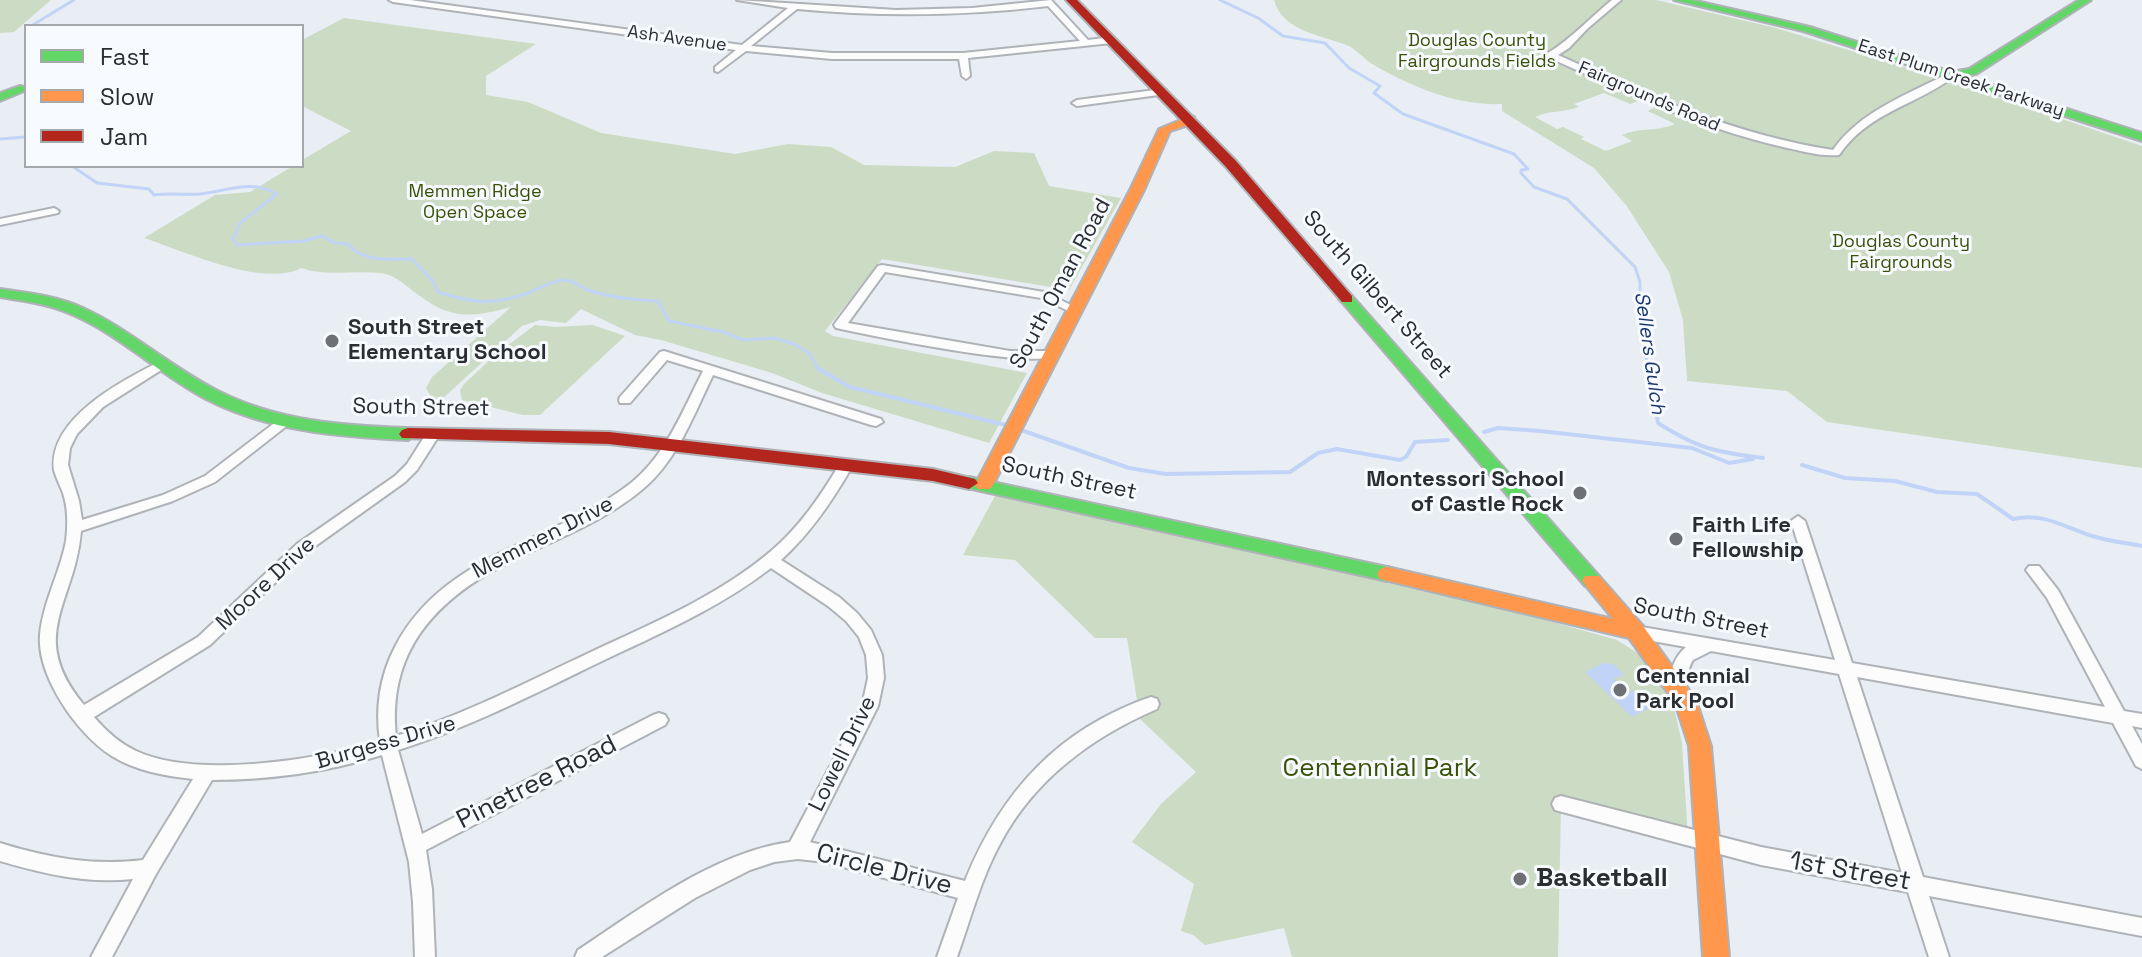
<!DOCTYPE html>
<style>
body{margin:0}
#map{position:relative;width:2142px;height:957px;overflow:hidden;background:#e9eef4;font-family:"Space Grotesk",sans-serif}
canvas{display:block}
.legend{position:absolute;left:24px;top:24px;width:280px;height:144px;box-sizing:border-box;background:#f7faff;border:2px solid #a5a8ad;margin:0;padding:10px 14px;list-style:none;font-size:24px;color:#2a2d31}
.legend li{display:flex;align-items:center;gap:16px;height:40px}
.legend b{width:40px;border:2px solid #a5a8ad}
</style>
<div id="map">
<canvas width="2142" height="957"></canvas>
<ul class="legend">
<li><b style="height:10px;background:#63d668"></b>Fast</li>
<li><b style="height:10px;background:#ff974d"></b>Slow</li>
<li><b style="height:10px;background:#b3261e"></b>Jam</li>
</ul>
</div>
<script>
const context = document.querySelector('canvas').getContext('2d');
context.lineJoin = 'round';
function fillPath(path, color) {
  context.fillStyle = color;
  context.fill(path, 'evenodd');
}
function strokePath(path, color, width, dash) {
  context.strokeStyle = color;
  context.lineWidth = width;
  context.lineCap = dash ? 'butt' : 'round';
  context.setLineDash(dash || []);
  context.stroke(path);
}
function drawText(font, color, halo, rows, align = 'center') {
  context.font = font + ' "Space Grotesk",sans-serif';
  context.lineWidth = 6;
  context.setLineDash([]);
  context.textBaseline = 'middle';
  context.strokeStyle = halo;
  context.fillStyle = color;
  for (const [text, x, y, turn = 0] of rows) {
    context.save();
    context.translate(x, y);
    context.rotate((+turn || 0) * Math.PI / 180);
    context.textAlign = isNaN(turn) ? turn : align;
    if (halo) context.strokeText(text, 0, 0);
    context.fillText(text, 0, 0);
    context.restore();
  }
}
fillPath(new Path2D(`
 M0,0H51L14,32L0,33Z
 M1274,0H1656L1776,28L1953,82L2142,146V468L1827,422L1787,391L1687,381L1683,320L1669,272L1626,205L1594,168L1502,111V104C1457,106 1412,87 1374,65C1365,60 1358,51 1349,46C1322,35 1283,32 1274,0ZM1604,93L1630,104L1641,100L1656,106L1648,111L1675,124C1656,132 1641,127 1622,135L1632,141L1606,151L1581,139L1584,137L1563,127L1557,129L1535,117C1550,110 1563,113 1579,107L1574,104Z
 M344,18L536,44L486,76V95L528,102L601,133L735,154L788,144L831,147L864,165L955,167L994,151L1034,153L1049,186L1121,198L1069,290L882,259L825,331L833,336L1027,373L989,443L822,393L772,373L661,340L635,335L581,309L566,323L540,320L522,326L441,400L432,398L426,388L432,377L511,307C468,319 449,319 413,291C403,283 394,275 381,273C353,270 328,277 301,268C262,288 184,251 144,238L215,195L250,192L293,166H302V160L351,131L302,106V40Z
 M535,325L555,327L593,325L625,336L540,415H523L462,400L460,390L464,384L495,355Z
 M995,496L1514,611L1617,640L1639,654L1668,694L1674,708L1682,743L1688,838L1561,805L1558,957H1292L1284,928L1205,945L1193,935L1181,931L1194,884L1132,842L1161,804L1196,772L1140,719L1127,638H1095L1015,560L963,555Z`), '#ccdbc4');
fillPath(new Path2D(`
 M1603,663L1613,664L1624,674L1614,679L1625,690L1641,692L1655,705L1632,717L1585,672Z`), '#c1d4f7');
strokePath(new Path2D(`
 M1220,0L1258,18L1283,36L1325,43L1349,68L1380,86L1374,93L1403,114L1514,154L1528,169L1521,170V173L1534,187L1567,199L1635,267L1640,282V304L1651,336L1645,353L1649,370
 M31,26L74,0
 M26,38V43
 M0,139L26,137
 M72,166L97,183L149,189L154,195C169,193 185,195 200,194C227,191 252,179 277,194L240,223L233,239L237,245L304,241L322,236L335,243L348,244C364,263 389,259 412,259L433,281L438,292C473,303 492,306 528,293C538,289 552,281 563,280C574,279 582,289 591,291C613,298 635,300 658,301L669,321L723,332L743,340L775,338L794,344L809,353L819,370`), '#c1d4f7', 3);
strokePath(new Path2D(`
 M817,368L850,387L1010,426
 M1649,368L1658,423C1699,449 1715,452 1763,458
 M1018,429L1129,468L1166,474L1290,472L1318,453L1337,449L1400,460L1406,457L1415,442L1448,440
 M1484,432L1498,428L1540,431L1692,448L1729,463L1753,459
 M1802,465L1845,478L1895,481L1937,492L1977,494L2013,519C2043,512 2064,527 2092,536C2108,541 2126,543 2142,546`), '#c1d4f7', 4);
const street = new Path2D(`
 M389,0H410L742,45L788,8L737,0L896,10L972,8L1051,0L1088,40L1112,37L1116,40L1112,43L968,58L970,76L966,79L962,76L959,59H832L746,51L718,72L715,71V67L736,50L393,2ZM1048,6L1080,41L963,53H832L751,46L797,9C881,17 964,16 1048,6Z
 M1612,0H1621L1587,29L1569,48L1558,55C1647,95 1735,135 1833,150C1860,111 1909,94 1949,73L1956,75C1918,105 1869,111 1839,155C1820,157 1798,150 1779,146C1698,127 1623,91 1548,57V53C1571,39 1591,17 1612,0Z
 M1163,89L1166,90V94L1077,106L1072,103L1077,100Z
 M54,208L59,211L58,213L0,225V219Z
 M882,265L1044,292L1079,309L1073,313L1041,298L885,272L848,323L1010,351H1049L1055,355C1035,370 869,335 836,328L834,325L836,322L878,266Z
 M664,351L881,419L883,422L876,426L871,425L713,375C694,414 678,459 644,488C574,548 478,554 421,632C399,663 392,698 396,736C464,715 527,682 591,652C653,623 718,596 770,552C800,527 821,495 841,462H851L853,465C833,500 811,533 781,560L839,597L857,613L871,630L882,655L884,678L878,706L810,842L965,881C1001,792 1058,729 1151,697L1157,699L1159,704L1157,709C1092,737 1035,779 1001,842C981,878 971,918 957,957H937L958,898L825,862L798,859L774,862L750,870L695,898L602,957H575L578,950C640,909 715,852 790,842L862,706L868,678L866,655L859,637L846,621L828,606L771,568C719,608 659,634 600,662C534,694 468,728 398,750L422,834L653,715L659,713L665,715L668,720L665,725L426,850L432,889L435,957H415L413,902L409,862L382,755C327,772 269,780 212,780L156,874L112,957H91L133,879C87,884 44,874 0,861V843C48,858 93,866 143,860L193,779C165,776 136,771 112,756C77,734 37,676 40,635C43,602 60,573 66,541C68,525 68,508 63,493C60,485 56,478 54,470C48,419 121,381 159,362L163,361L169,365L103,407L77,434L70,448L68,465L79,501L82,520L163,495L205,476L281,418L286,417L293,421L215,482L173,501L81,531C75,604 26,635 84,705L198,637L297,544L395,476L407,464L428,431L433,430L440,434L417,470L405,482L307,552L210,645L94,717C106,731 119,743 136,751C196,779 318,760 380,741C375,708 380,676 395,647C445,551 553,544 631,483C666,455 683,410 703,371L667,360L630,403H620L619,400L620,397L660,352Z
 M1798,516L1805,521L1852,663L2105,707L2047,598L2026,570L2029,566H2039L2058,590L2124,711L2142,714V728L2132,726L2142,744V769L2136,766L2113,723L1857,677L1923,877L2142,918V936L1929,896L1949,957H1929L1908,892L1761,865L1555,810L1552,804L1555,798L1561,796L1761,847L1902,873L1839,674L1711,651L1693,660C1686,670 1689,682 1684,693L1678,695L1672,693C1667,677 1673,658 1686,647L1636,638L1630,636L1628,632L1630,628L1636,626L1835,660L1791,521Z`);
const fast = new Path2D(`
 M1674,0H1692L1810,27L1951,72L1969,69L2079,0H2091L1976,74L1965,76L2142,133V141L1803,31Z
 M20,86L24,87V91L0,101V93Z
 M0,289C28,293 57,296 83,308C131,330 170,367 218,391C277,421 343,426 408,428L417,434L408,440C339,437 268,431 206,399C157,373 117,332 66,312C45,303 22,301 0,297Z
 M1347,294L1352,296L1599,576L1602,581L1599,586H1585L1342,302L1339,299Z
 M969,477L1387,567L1394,569L1397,574L1394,579L1387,581L963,487L960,483Z`);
const slow = new Path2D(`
 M1190,116L1194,117V123L1170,131L1144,190L993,485L990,489H978L975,485L1130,190L1159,129Z
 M1387,567L1613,619L1582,581L1585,576H1599L1643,626L1696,700L1711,746L1729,957H1703L1689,746L1675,703L1629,638L1380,579L1377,574L1380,569Z`);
const jam = new Path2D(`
 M1066,0H1077L1236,161L1352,296V302H1342L1226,167Z
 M408,428L609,432L933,469L975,479L978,483L969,489L933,481L609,444L402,438L399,434L402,430Z`);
strokePath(street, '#afb3b7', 4);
strokePath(fast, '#afb3b7', 4);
strokePath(slow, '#afb3b7', 4);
strokePath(jam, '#afb3b7', 4);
fillPath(street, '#fcfcfd');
fillPath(fast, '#63d668');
fillPath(slow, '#ff974d');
fillPath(jam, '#b3261e');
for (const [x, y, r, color] of [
 [332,341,8,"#6d7175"],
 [1580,493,8,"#6d7175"],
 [1676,539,8,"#6d7175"],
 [1620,690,8,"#6d7175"],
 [1520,879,8,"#6d7175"]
]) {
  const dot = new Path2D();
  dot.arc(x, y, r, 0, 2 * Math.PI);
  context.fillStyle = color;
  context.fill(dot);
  strokePath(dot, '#f7faff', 3);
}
drawText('18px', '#2a2d31', '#f7faff', [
 ["Ash Avenue",677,39,8],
 ["East Plum Creek Parkway",1961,79,18],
 ["Fairgrounds Road",1649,97,23]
]);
drawText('18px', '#375205', '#f7faff', [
 ["Douglas County",1477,41],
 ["Fairgrounds Fields",1477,62],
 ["Memmen Ridge",475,192],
 ["Open Space",475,213],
 ["Douglas County",1901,242],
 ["Fairgrounds",1901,263]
]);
drawText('italic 20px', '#1c376e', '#f7faff', [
 ["Sellers Gulch",1649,353,82]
]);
drawText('22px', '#2a2d31', '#f7faff', [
 ["South Oman Road",1061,284,-62],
 ["South Gilbert Street",1377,295,49],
 ["South Street",421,408,1],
 ["South Street",1069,479,12],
 ["Memmen Drive",543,538,-27],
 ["Moore Drive",266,584,-43],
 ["South Street",1701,619,11],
 ["Burgess Drive",386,743,-16],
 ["Lowell Drive",843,754,-64]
]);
drawText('bold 22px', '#2a2d31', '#f7faff', [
 ["South Street",348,328],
 ["Elementary School",348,353],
 ["Montessori School",1564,480,"right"],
 ["of Castle Rock",1564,505,"right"],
 ["Faith Life",1692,526],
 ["Fellowship",1692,551],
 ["Centennial",1636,677],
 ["Park Pool",1636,702]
], 'left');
drawText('26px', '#375205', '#f7faff', [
 ["Centennial Park",1380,769]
]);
drawText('26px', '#2a2d31', '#f7faff', [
 ["Pinetree Road",537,783,-27],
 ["Circle Drive",884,870,14],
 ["1st Street",1850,872,10]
]);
drawText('bold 26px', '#2a2d31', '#f7faff', [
 ["Basketball",1536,879]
], 'left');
</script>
